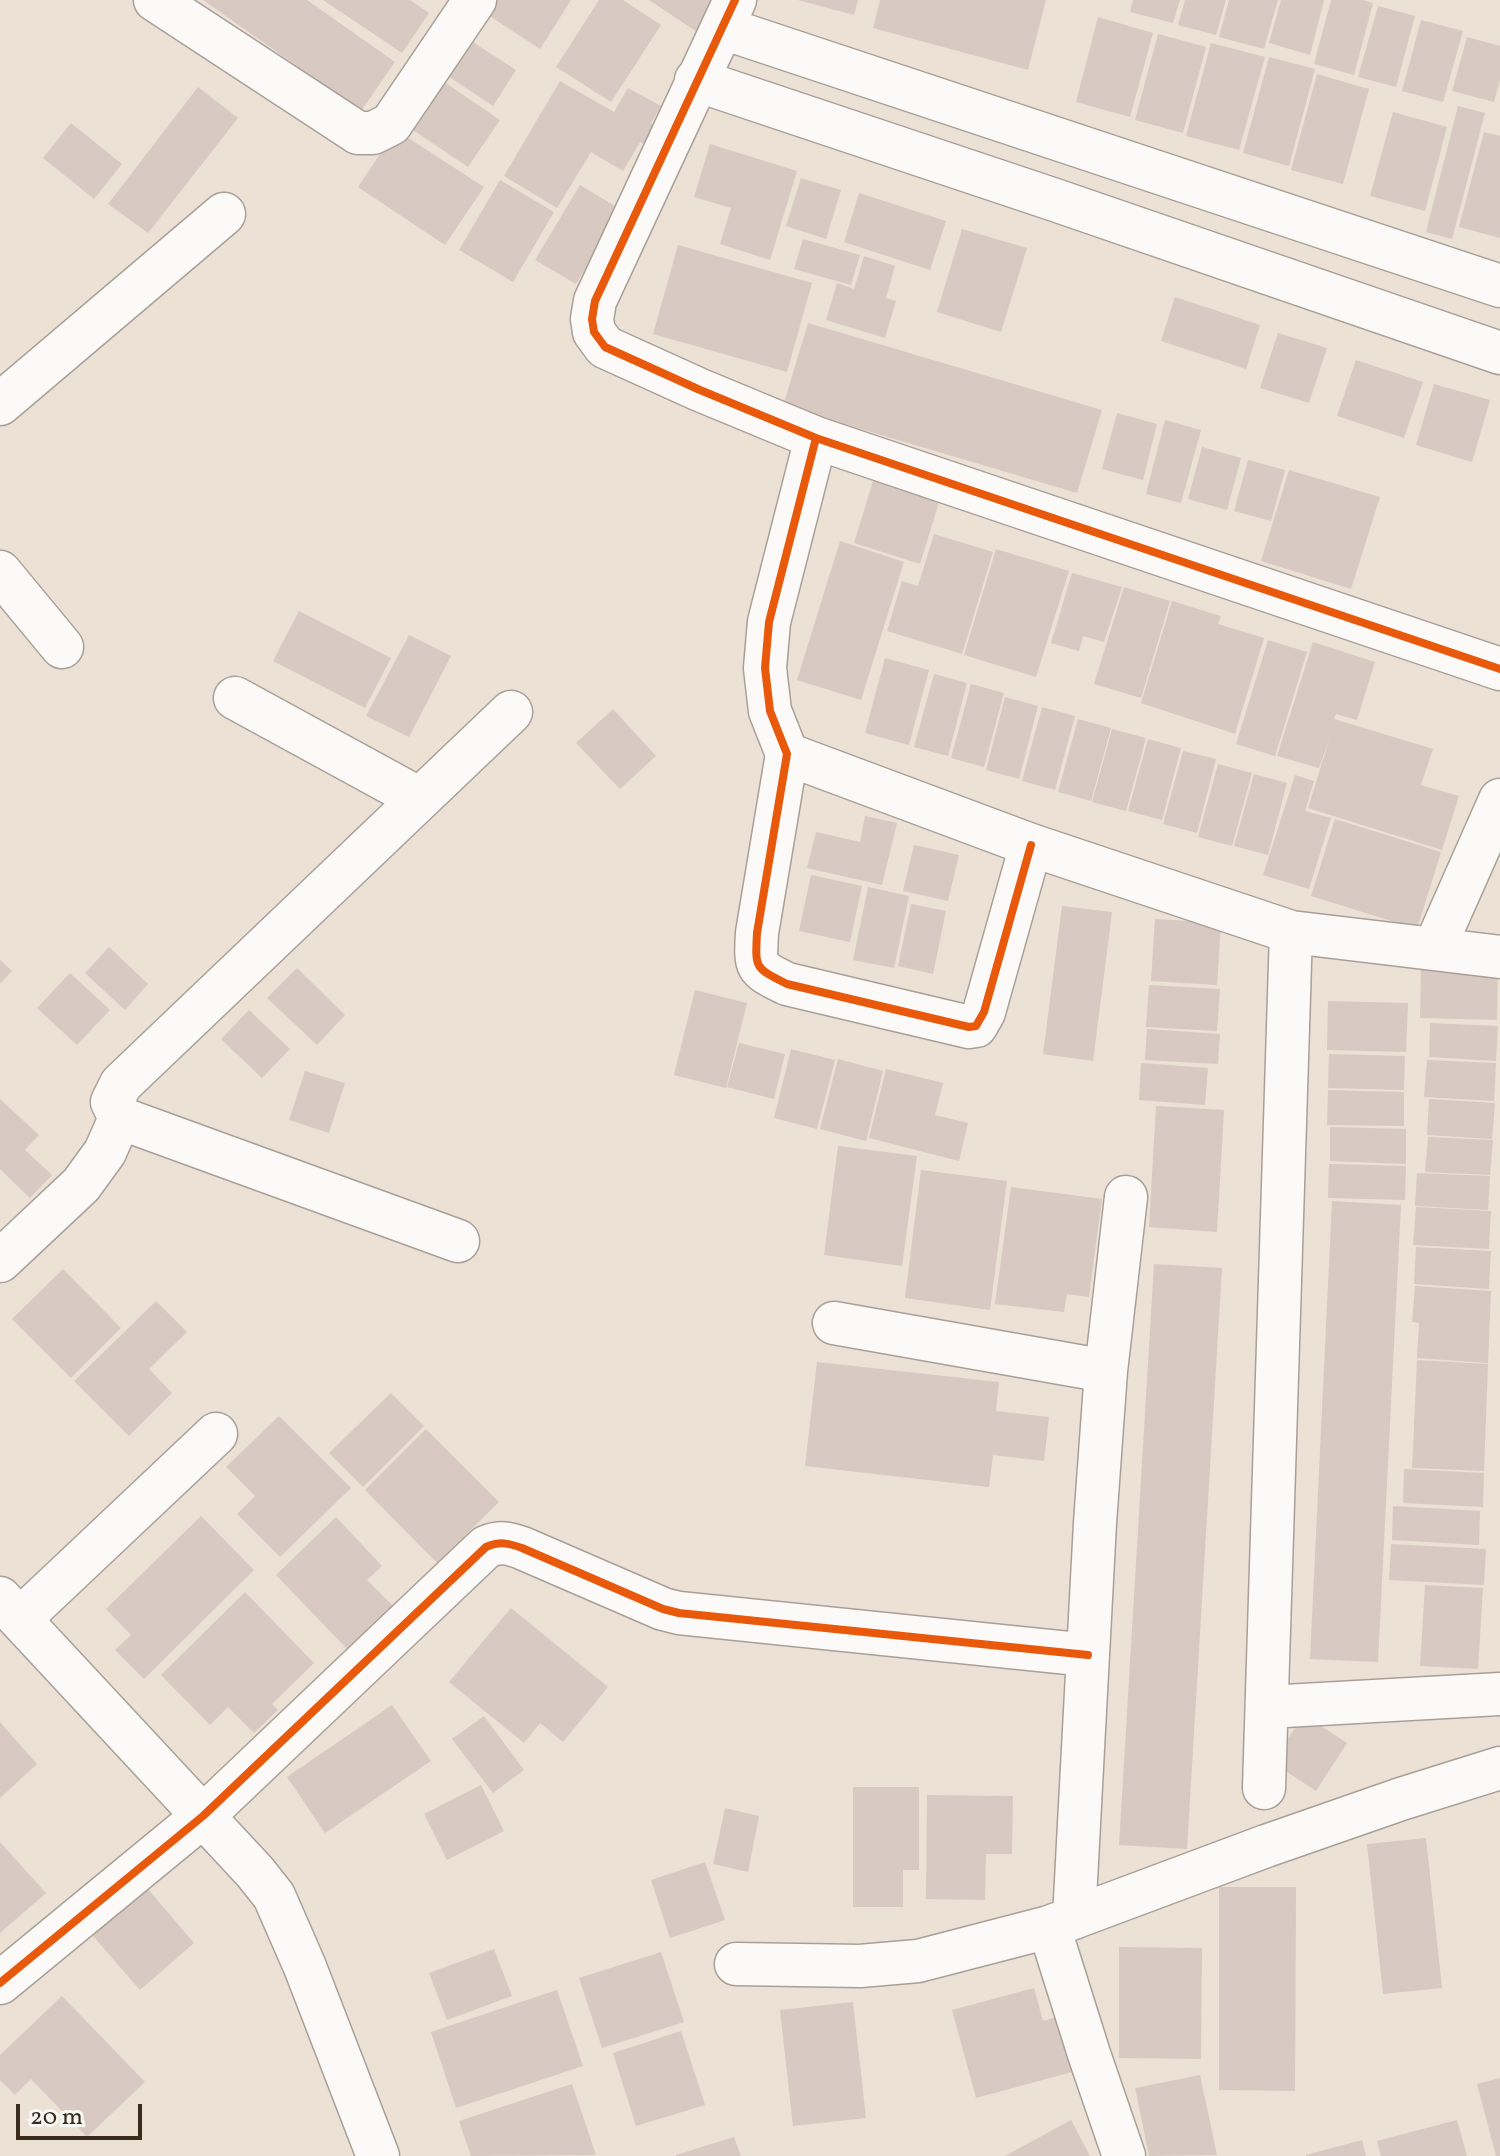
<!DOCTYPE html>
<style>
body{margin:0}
#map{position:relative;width:1500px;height:2156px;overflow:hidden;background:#ece1d5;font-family:Vollkorn,serif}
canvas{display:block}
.scale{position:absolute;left:16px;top:2104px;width:126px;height:36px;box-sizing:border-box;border:4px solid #3b2a1e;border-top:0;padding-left:10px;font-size:24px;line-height:28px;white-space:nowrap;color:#3b2a1e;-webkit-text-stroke:6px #f6f6f2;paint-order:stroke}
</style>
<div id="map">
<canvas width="1500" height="2156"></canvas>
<div class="scale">20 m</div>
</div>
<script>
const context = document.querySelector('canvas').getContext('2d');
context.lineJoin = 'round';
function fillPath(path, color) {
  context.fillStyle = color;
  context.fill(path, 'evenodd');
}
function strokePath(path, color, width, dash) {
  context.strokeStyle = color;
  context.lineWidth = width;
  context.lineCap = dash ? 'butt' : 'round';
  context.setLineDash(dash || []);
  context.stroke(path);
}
fillPath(new Path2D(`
 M203,0H307L395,62L361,111Z
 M323,0H410L429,13L402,53Z
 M493,0H571L540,49L485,13Z
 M599,0H623L661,25L611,102L556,67Z
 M649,0H719L697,32Z
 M798,0H858L854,15Z
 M880,0H1046L1028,70L873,28Z
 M1133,0H1180L1173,23L1130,12Z
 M1185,0H1226L1216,35L1178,25Z
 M1229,0H1278L1264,49L1219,37Z
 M1281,0H1324L1310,55L1269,43Z
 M1331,0H1363L1373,3L1354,75L1314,64Z
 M1378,6L1415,16L1396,87L1358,77Z
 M1098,17L1153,33L1130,117L1076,102Z
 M1421,20L1463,31L1443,102L1402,91Z
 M1158,34L1206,47L1183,133L1135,120Z
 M465,37L516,70L493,106L442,72Z
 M1467,37L1500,46V80L1494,102L1452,91Z
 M1211,43L1265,57L1239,150L1186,136Z
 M1269,57L1315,69L1289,166L1243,153Z
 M1317,74L1369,89L1343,184L1291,170Z
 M434,75L500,120L468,167L401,122Z
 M560,81L614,112L628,88L661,106L651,123L659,127L647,146L640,142L623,171L591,152L557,208L504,176Z
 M198,87L238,118L148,233L108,204Z
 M1458,106L1485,113L1452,239L1426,232Z
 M1393,112L1447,127L1425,211L1370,196Z
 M71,123L122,164L94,199L43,158Z
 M396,130L484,187L445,245L358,187Z
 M1484,132L1500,136V238L1459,227Z
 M710,144L797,171L770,260L720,244L731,208L694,197Z
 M801,178L841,190L826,239L786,226Z
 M500,180L554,212L513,282L459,250Z
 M580,185L620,209L576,284L535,260Z
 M859,193L946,221L930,270L844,242Z
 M962,229L1027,248L1001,332L937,312Z
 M803,239L860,255L851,285L794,269Z
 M678,245L812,283L787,372L653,334Z
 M864,256L895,266L886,298L896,301L885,338L826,320L837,283L854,289Z
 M1175,297L1260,325L1246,369L1161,341Z
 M808,323L1102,410L1077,493L783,406Z
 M1278,333L1327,348L1309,403L1260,388Z
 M1356,360L1423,382L1404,438L1337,416Z
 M1434,384L1490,400L1472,462L1416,445Z
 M1117,413L1157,424L1143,480L1102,469Z
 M1165,420L1201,430L1181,503L1146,494Z
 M1202,447L1241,458L1227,510L1188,499Z
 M1248,460L1285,470L1271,521L1234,511Z
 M1289,470L1380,497L1351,589L1261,561Z
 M874,478L940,499L920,564L854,543Z
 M934,534L993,552L962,654L887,631L902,581L918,586Z
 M840,541L904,562L861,700L797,680Z
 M996,549L1069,571L1036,677L964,655Z
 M1072,573L1122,587L1104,642L1083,636L1079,651L1051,643Z
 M1124,587L1170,601L1141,698L1094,684Z
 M1172,601L1221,616L1218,624L1264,638L1235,734L1141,703Z
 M299,611L391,658L365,708L273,661Z
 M409,635L451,656L409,737L366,716Z
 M1268,640L1307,652L1275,756L1236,744Z
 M1313,642L1375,662L1357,720L1336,714L1334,719L1433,749L1421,785L1459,796L1442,850L1308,808L1331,734L1319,768L1277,756Z
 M885,658L929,670L909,745L865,733Z
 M934,674L967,683L948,756L914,747Z
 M971,684L1004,693L984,767L951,758Z
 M1005,697L1038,706L1019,779L986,770Z
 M1042,707L1075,716L1055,790L1022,781Z
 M613,709L656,756L620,789L576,743Z
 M1078,719L1111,728L1091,801L1058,792Z
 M1112,729L1146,738L1126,811L1092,802Z
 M1148,739L1181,748L1162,820L1128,811Z
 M1183,751L1216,759L1197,833L1163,824Z
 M1218,764L1252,773L1232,846L1198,837Z
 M1254,774L1287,783L1268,855L1234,846Z
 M1295,775L1314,781L1305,811L1331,818L1309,889L1263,875Z
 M865,816L897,823L882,885L807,868L816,832L860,842Z
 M1335,819L1441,852L1417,929L1311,896Z
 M914,845L959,855L948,901L903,891Z
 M811,875L862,886L850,942L799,931Z
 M868,887L909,896L894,968L853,960Z
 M911,904L946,911L933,974L898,966Z
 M1062,906L1112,912L1093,1061L1043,1054Z
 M1155,919L1221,923L1217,985L1151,981Z
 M109,947L148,984L125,1010L85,973Z
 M0,960L12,971L0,984Z
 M297,968L345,1015L317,1045L267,998Z
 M1421,969L1498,970L1497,1020L1420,1018Z
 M70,973L110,1010L77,1045L37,1008Z
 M1149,985L1220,989L1217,1031L1146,1027Z
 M695,990L747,1003L726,1088L674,1075Z
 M1328,1001L1408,1003L1406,1052L1327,1050Z
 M249,1010L290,1049L262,1078L221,1039Z
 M1430,1023L1498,1026L1496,1061L1429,1057Z
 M1147,1029L1220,1034L1218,1064L1145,1060Z
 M739,1043L785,1054L774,1099L727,1087Z
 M791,1049L835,1060L817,1129L774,1118Z
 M1329,1054L1405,1056L1404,1090L1328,1088Z
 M838,1059L883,1071L866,1141L820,1129Z
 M1427,1060L1496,1063L1494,1101L1424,1097Z
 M1141,1063L1208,1068L1205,1105L1139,1100Z
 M886,1069L943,1083L935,1115L968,1123L959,1161L869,1138Z
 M305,1071L345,1083L329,1133L289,1120Z
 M1328,1090L1404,1092V1126L1327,1125Z
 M0,1099L39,1135L25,1150L52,1175L30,1198L0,1169Z
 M1429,1099L1495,1103L1492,1139L1427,1135Z
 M1156,1106L1224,1110L1217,1232L1149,1227Z
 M1330,1127L1406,1129V1164L1330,1161Z
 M1428,1137L1493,1140L1490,1175L1425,1172Z
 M838,1146L917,1156L902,1266L824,1255Z
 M1329,1164L1406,1166L1405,1200L1328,1198Z
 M921,1170L1007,1181L990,1310L905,1298Z
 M1417,1173L1490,1176L1488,1210L1415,1206Z
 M1011,1187L1102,1199L1089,1297L1067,1294L1064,1312L995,1304Z
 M1332,1201L1401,1205L1378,1662L1310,1659Z
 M1416,1207L1491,1211L1489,1249L1413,1245Z
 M1416,1247L1491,1251L1489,1289L1414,1284Z
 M1154,1264L1222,1268L1187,1849L1119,1845Z
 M63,1269L121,1328L71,1378L12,1319Z
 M1415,1286L1491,1291L1488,1363L1417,1358L1419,1323L1412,1322Z
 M156,1301L187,1332L149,1369L172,1393L129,1436L74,1381Z
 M1417,1360L1488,1364L1484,1471L1412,1468Z
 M817,1362L999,1382L996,1411L1049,1417L1044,1461L993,1455L989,1487L805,1466Z
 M391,1393L424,1426L363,1487L329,1453Z
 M279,1416L351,1488L280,1557L237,1514L255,1496L226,1467Z
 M426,1429L499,1502L437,1563L365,1490Z
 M1404,1469L1484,1473L1483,1507L1403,1503Z
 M1393,1506L1480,1511L1479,1545L1392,1540Z
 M201,1516L254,1570L144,1679L115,1650L131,1635L106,1609Z
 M336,1517L382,1566L367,1580L393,1606L347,1649L276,1575Z
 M1391,1544L1486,1549L1484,1585L1389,1580Z
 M1425,1585L1483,1588L1478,1669L1420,1666Z
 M245,1592L314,1663L272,1704L278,1710L254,1733L228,1707L210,1725L161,1675Z
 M511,1608L608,1687L563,1742L540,1723L524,1743L449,1682Z
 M392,1705L431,1761L325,1833L287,1777Z
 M1304,1715L1347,1743L1316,1791L1272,1762Z
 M484,1716L524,1770L493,1793L452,1739Z
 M0,1722L37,1764L0,1798Z
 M481,1785L504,1831L447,1860L424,1814Z
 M853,1787H919V1870H903V1907H853Z
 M927,1795L1013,1796L1012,1854H986L985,1900L926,1899Z
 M725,1808L759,1816L748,1872L713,1864Z
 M1426,1838L1442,1988L1383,1994L1367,1844Z
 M0,1842L46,1893L0,1933Z
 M705,1862L725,1920L670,1938L651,1880Z
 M141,1881L194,1943L140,1990L86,1928Z
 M1219,1887H1296L1295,2091L1219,2090Z
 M1119,1947L1202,1948L1201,2059L1119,2058Z
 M494,1949L512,1996L447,2020L429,1973Z
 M661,1952L684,2022L602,2048L579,1978Z
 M1034,1988L1043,2021L1056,2017L1072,2072L976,2098L952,2010Z
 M557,1990L583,2066L456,2108L431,2032Z
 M62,1996L145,2082L87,2137L31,2079L15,2095L0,2080V2055Z
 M853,2002L866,2118L793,2126L780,2010Z
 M681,2031L705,2105L636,2126L613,2053Z
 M1200,2075L1217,2155L1149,2156L1135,2088Z
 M1500,2078V2156H1496L1477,2084Z
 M572,2084L596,2155L471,2156L459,2121Z
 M1071,2120L1090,2156H1005Z
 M1457,2120L1467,2156H1381L1377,2141Z
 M734,2137L741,2156H676V2155Z
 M1362,2140L1366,2156H1306V2155Z`), '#d8c9c2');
const minor = new Path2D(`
 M155,0L358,133H373L391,124L475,0
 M735,0L595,301L592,319L594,332L605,347L700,390L816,438L1500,669
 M723,28L1500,286
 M696,80L1055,200L1500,353
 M0,404L224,214
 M816,438L769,622L765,668L770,711L787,754L757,933C755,969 755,968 787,984L969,1027L976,1026L984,1012L1031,845
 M0,572L62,647
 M235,698L420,799
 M787,754L1031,845L1291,932L1500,957
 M1434,949L1500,800
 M458,1241L120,1118L112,1102L121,1084L511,712
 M0,1261L81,1185L105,1152L120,1118
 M834,1323L1106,1371L1095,1523L1074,1918
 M1106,1371L1126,1197
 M0,1598L255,1872L274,1896L305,1967L378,2156
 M20,1619L216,1434
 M1267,1707L1500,1694
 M1264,1788L1291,932
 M1049,1927L1089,2054L1124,2156
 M736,1964L860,1966L918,1961L1049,1927L1266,1846L1401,1799L1500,1768
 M0,1983L203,1816L486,1547C500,1541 508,1543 522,1548L663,1609L679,1613L1088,1655`);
strokePath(minor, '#a8a098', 45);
strokePath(minor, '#fcfaf9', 42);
strokePath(new Path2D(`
 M735,0L595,301L592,319L594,332L605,347L700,390L816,438L1500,669
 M816,438L769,622L765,668L770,711L787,754L757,933C755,969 755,968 787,984L969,1027L976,1026L984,1012L1031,845
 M0,1983L203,1816L486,1547C500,1541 508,1543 522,1548L663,1609L679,1613L1088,1655`), '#e8590c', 8);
</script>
